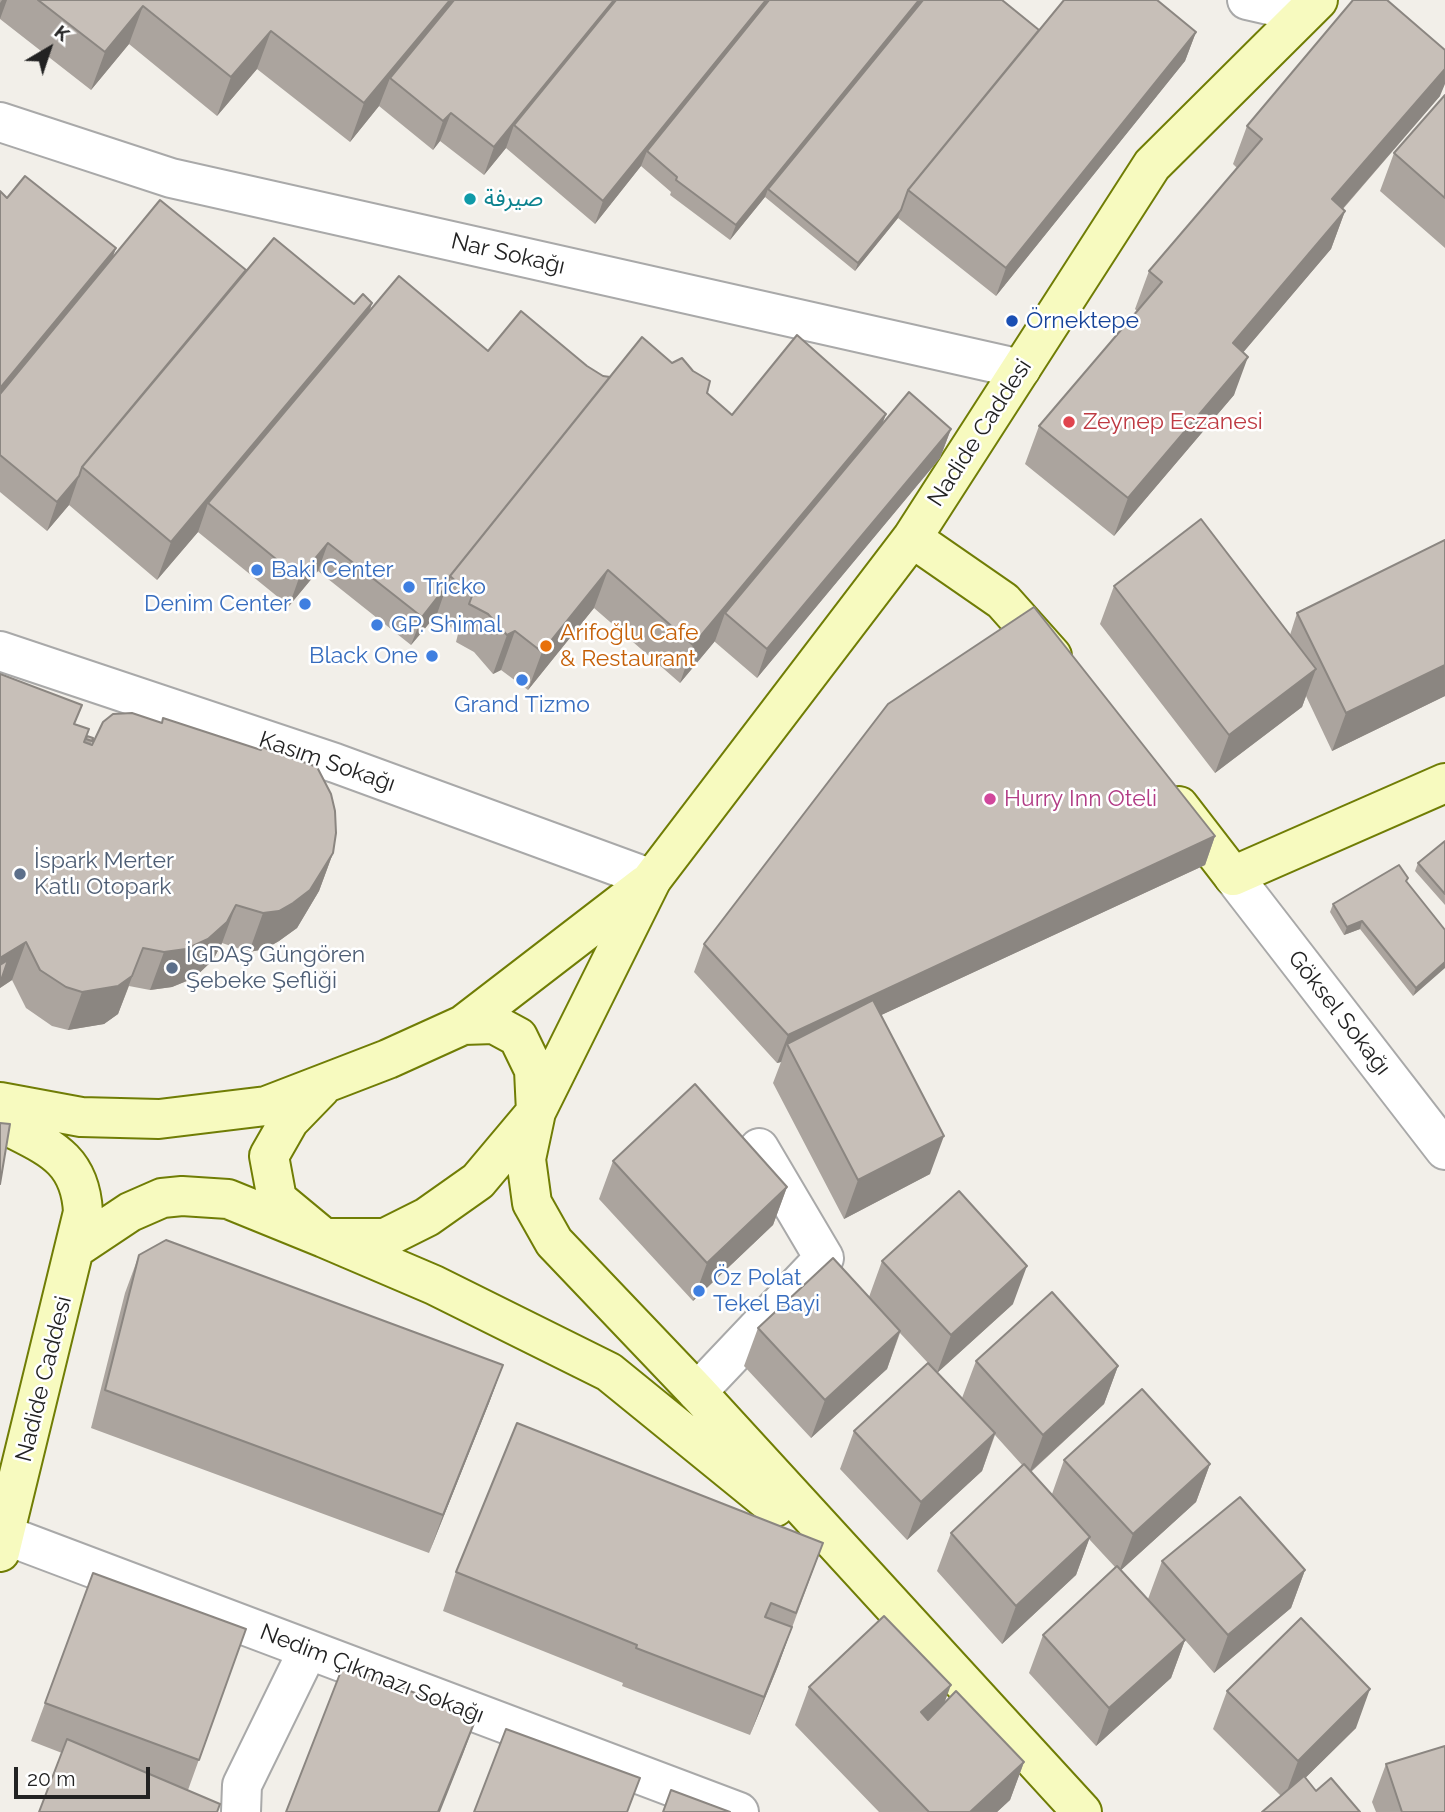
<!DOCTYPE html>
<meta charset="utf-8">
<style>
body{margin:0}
#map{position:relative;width:1445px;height:1812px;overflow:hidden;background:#f2efe9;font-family:Raleway,sans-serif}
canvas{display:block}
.north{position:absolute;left:14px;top:14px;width:70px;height:70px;-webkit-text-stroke:5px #fff;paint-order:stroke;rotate:39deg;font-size:19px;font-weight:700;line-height:28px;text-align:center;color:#222}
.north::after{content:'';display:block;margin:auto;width:24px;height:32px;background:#222;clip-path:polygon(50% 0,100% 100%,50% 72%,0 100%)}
.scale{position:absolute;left:14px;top:1767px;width:136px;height:32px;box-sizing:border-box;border:4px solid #222;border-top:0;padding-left:9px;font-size:21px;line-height:24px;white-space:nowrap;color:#222;-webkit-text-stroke:5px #fff;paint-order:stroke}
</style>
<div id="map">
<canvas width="1445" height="1812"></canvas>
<div class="north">K</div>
<div class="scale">20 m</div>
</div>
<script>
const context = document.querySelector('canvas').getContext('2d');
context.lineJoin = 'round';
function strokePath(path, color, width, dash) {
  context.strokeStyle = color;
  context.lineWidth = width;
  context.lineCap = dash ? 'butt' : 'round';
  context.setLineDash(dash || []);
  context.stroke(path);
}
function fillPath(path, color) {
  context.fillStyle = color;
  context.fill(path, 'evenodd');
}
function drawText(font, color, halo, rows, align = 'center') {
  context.font = font + ' Raleway,"Noto Sans Arabic",sans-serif';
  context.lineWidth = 5;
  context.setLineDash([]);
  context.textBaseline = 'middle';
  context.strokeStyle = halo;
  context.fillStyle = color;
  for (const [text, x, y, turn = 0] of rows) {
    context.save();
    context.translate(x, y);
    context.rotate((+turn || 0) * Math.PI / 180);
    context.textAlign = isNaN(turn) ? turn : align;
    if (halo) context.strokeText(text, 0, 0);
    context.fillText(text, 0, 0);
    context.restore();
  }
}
const street = new Path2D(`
 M1247,0L1304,13
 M0,122L171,178L1021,369
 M0,651L335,763L652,879
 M1233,876L1445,1150
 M697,1392L824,1258L759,1148
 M5,1535L739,1812
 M241,1812L242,1785L308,1650`);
const secondary = new Path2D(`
 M912,538L1003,601L1052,656
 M1179,806L1233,876L1445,783
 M463,1025L645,885
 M321,1088L289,1121L269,1156L277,1199L324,1238L434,1285L609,1372L775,1507
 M0,1102L81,1117L159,1119L266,1106L388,1059L463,1025L494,1024L518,1037L534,1070L536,1112L526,1159L532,1203L554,1242L697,1392L1082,1812
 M0,1122C45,1146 80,1155 83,1212L0,1552
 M76,1248L130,1212L162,1198L182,1196L228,1199L324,1238H385L427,1217L478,1181L536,1112L652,879L912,538L1152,165L1318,0`);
strokePath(street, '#a9a9a9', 42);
strokePath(secondary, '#707d05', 42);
strokePath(street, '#fff', 38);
strokePath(secondary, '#f7fabf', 38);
fillPath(new Path2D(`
 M0,0H1002L1039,30L1196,32L1185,61L996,296L898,218L855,271L765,197L730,240L670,195L671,192L641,166L595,224L506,148L484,175L440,141L433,150L379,106L350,142L257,69L217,116L129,44L91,90L0,19Z
 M1445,95V248L1380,191L1394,153Z
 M1440,96L1343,209L1345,211L1331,249L1243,352L1234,395L1114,536L1025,464L1039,426L1137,311L1135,309L1149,271L1237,168L1233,164L1247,126Z
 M0,191L7,198L116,248L112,258L246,270L354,304L372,303L369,313L488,351L587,366L603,376L707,393L732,415L886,414L882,424L951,429L940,458L757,678L715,642V641L680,683L594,608L528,690L501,670L493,674L474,652L456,642L458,634L437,614L411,645L318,571L289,606L198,532L157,580L69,505L47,531L0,492Z
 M1445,540V696L1332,751L1306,696L1302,707L1215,773L1100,624L1114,586L1290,635L1297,613Z
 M0,674L74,725L87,736L93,738L91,745L333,853L319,891L297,928L279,941L265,949L249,952L222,943L213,960L194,978L172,987L150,990L129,986L118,1014L104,1024L68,1030L52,1026L26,1008L12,980L0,988Z
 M1215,836L1205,865L881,1015L930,1174L844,1219L773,1083L781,1062L777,1063L694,972L704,944Z
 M1445,841V905L1415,871L1418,863Z
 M1406,881L1445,930L1413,996L1360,929L1344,935L1330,912L1333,904Z
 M613,1161L787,1187L773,1225L693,1301L599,1199Z
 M139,1255L503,1365L489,1403L429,1553L91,1428L125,1293Z
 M882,1261L1013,1304L937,1373L962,1398L976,1361L1118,1366L1104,1404L1031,1472L1052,1494L1064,1460L1210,1464L1196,1502L1121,1570L1148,1599L1162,1561L1305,1570L1291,1608L1214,1673L1185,1640L1171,1678L1096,1746L1029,1673L1043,1635L1115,1567L1089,1539L1076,1575L1002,1644L937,1571L951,1533L1022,1465L995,1435L982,1471L907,1540L840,1469L854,1431L928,1363L900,1333L887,1369L811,1438L744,1366L758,1328L869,1297Z
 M823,1543L778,1666L750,1735L622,1686L623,1683L443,1611L456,1572Z
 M93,1573L246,1629L188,1790L62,1753L31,1741Z
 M809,1687L945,1703L1024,1762L1010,1800L997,1812H879L795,1725Z
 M1227,1691L1356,1728L1305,1778L1316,1791L1281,1796L1213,1729Z
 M1386,1764L1445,1812H1376L1372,1802Z`), '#aba49e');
fillPath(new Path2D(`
 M2,0H7L0,19V3Z
 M450,0H467L390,78L379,106L350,142L364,103Z
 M614,0H627L514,125L506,148L484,175L494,147Z
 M766,0H776L647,151L641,166L595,224L603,201Z
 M919,0H924L768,189L765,197L730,240L736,225Z
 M143,6L129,44L91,90L105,52Z
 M271,31L257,69L217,116L231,77Z
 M1196,32L1185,61L996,296L1006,268Z
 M1445,69V84L1440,96L1318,237L1332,199Z
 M451,113L440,141L433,150L443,121Z
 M901,210L898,218L855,271L858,263Z
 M1345,211L1331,249L1219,381L1233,343Z
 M116,248L102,287L0,410V388Z
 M372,303L359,341L208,503L198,532L157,580L171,542Z
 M1248,357L1234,395L1114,536L1128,498Z
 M886,414L872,452L725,613L715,641L680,683L693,645Z
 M951,429L940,458L757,678L767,649Z
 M79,476L69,505L47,531L57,502Z
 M328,543L318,571L289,606L299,578Z
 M608,570L594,608L528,690L542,652Z
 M447,585L437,614L411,645L422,617Z
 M515,631L501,670L493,674L507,635Z
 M1445,665V696L1332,751L1346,713Z
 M1316,669L1302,707L1215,773L1229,735Z
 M1215,836L1205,865L793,1056L787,1044L781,1062L777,1063L788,1035Z
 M333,853L319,891L297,928L279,941L265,949L249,952L263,913Z
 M236,905L222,943L213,960L194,978L172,987L150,990L164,952Z
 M1362,921L1360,929L1344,935L1347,927Z
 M26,942L12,980L0,988V958Z
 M143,948L118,1014L104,1024L68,1030L82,992Z
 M1445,962V968L1413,996L1416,988Z
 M944,1136L930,1174L844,1219L858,1180Z
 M787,1187L773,1225L693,1301L707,1263Z
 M1027,1266L1013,1304L937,1373L951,1335Z
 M900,1331L887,1369L811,1438L825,1400Z
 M503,1365L489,1403L429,1553L443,1515Z
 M1118,1366L1104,1404L1029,1473L1043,1435Z
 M995,1433L982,1471L907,1540L921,1502Z
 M1210,1464L1196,1502L1119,1572L1133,1534Z
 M1090,1537L1076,1575L1002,1644L1016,1606Z
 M1305,1570L1291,1608L1214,1673L1228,1635Z
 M792,1627L778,1666L750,1735L764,1697Z
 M1185,1640L1171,1678L1096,1746L1109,1708Z
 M951,1685L937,1723L907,1750L921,1712Z
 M1370,1689L1356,1728L1284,1799L1298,1761Z
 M477,1716L463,1754L440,1812H438Z
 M1024,1762L1010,1800L997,1812H970Z`), '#8b8681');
const building = new Path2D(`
 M38,0H450L364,103L271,31L231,77L143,6L105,52Z
 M454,0H614L494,147L451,113L443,121L390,78Z
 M616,0H766L603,201L514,125Z
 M769,0H919L736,225L676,180L677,177L647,151Z
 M923,0H1002L1039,30L908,190L901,210L858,263L768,189Z
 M1064,0H1157L1196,32L1006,268L908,190Z
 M1353,0H1387L1445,50V69L1332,199L1345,211L1233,343L1248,357L1128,498L1039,426L1162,282L1149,271L1262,139L1247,126Z
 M1445,95V198L1394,153Z
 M25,176L116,248L0,388V191L7,198Z
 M160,200L246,270L82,467L79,476L57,502L0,455V394Z
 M274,238L354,304L363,294L372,303L171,542L82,467Z
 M399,276L488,351L521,311L587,366L603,376L610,377L450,576L447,585L422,617L328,543L299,578L208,503Z
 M797,335L886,414L693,645L608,570L542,652L515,631L507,635L488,614L469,604L472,596L450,576L642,337L672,363L682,358L693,371L710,381L707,393L732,415Z
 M909,392L951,429L767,649L725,613Z
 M1201,519L1316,669L1229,735L1114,586Z
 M1445,540V665L1346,713L1297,613Z
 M1034,607L1215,836L788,1035L704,944L888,704Z
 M0,674L82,705L74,724L89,729L84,742L92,745L103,722L113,714L132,713L162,723L163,718L261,750L262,747L317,767L331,794L335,811L336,833L333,853L310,890L293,903L279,911L263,913L236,905L227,922L208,939L186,949L164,952L143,948L132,976L118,986L82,992L66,987L40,970L26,942L0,958Z
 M87,736L93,738L92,741L86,739Z
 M1445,841V894L1418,863Z
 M1399,865L1408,878L1406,881L1445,930V962L1416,988L1362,921L1347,927L1333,904Z
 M8,960L0,983V965Z
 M873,1000L944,1136L858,1180L787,1044Z
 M695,1084L787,1187L707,1263L613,1161Z
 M0,1123L10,1124L0,1184Z
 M959,1191L1027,1266L951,1335L882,1261Z
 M166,1240L503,1365L443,1515L105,1390L139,1255Z
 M833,1258L900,1331L825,1400L758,1328Z
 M1052,1292L1118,1366L1043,1435L976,1361Z
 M928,1363L995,1433L921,1502L854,1431Z
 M1142,1389L1210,1464L1133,1534L1064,1460Z
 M517,1423L823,1543L796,1613L771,1603L765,1617L792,1627L764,1697L636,1648L637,1645L456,1572Z
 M1024,1464L1090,1537L1016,1606L951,1533Z
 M1240,1497L1305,1570L1228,1635L1162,1561Z
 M1117,1566L1185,1640L1109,1708L1043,1635Z
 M93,1573L246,1629L199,1760L45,1703Z
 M884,1616L951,1685L921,1712L928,1720L956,1691L1024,1762L970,1812H929L809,1687Z
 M1301,1618L1370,1689L1298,1761L1227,1691Z
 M343,1666L477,1716L438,1812H286Z
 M506,1729L640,1778L627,1812H474Z
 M67,1739L220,1804L217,1812H39Z
 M1445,1746V1812H1402L1386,1764Z
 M1304,1776L1316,1791L1331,1778L1360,1812H1262Z
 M671,1790L730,1812H663Z`);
fillPath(building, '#c7bfb8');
strokePath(building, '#8b8681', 2);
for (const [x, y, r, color] of [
 [470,199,7,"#0f9aa8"],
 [1012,321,7,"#1a4fb4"],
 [1069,422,7,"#e0444e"],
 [257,570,7,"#3f7fe0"],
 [409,587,7,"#3f7fe0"],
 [305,604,7,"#3f7fe0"],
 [377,625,7,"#3f7fe0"],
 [546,646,7,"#e8710a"],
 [432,656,7,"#3f7fe0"],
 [522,680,7,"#3f7fe0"],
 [990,799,7,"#d1479c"],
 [20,874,7,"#5c6f8a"],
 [172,968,7,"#5c6f8a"],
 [699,1291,7,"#3f7fe0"]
]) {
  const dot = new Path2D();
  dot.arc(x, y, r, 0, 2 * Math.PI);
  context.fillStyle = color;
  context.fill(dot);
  strokePath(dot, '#fff', 2.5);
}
drawText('23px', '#0d838f', '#fff', [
 ["صيرفة",484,199]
], 'left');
drawText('23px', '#222', '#fff', [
 ["Nar Sokağı",508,254,13],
 ["Nadide Caddesi",980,433,-57],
 ["Kasım Sokağı",327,762,19],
 ["Göksel Sokağı",1339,1013,52],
 ["Nadide Caddesi",44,1379,-76],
 ["Nedim Çıkmazı Sokağı",372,1674,21]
]);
drawText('23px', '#164399', '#fff', [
 ["Örnektepe",1026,321]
], 'left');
drawText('23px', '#be3a42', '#fff', [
 ["Zeynep Eczanesi",1083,422]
], 'left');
drawText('23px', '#366cbe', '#fff', [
 ["Baki Center",271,570],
 ["Tricko",423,587],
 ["Denim Center",291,604,"right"],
 ["GP. Shimal",391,625],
 ["Black One",418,656,"right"],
 ["Grand Tizmo",522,705,"center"],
 ["Öz Polat",713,1278],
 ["Tekel Bayi",713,1304]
], 'left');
drawText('23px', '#c56008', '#fff', [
 ["Arifoğlu Cafe",560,633],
 ["& Restaurant",560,659]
], 'left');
drawText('23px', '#b23c85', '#fff', [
 ["Hurry Inn Oteli",1004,799]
], 'left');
drawText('23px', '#4e5e75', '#fff', [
 ["İspark Merter",34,861],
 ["Katlı Otopark",34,887],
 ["İGDAŞ Güngören",186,955],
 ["Şebeke Şefliği",186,981]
], 'left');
</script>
